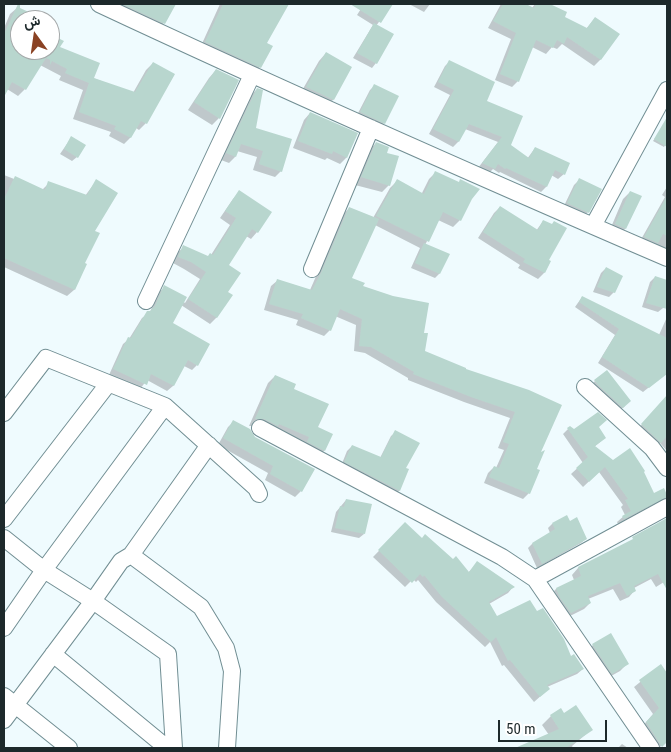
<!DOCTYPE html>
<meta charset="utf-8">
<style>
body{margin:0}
#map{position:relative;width:671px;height:752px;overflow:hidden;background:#effbfe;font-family:"Roboto Condensed",Vazirmatn,sans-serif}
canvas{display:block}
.frame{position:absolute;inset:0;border:5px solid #1d292b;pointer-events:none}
.north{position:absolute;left:10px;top:10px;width:50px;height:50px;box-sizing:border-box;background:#fff;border:1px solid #a5a9aa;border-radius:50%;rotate:346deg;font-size:14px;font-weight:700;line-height:20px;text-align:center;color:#1d292b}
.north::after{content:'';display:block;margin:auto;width:18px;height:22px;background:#8a4223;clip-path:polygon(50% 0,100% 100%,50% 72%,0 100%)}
.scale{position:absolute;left:498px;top:720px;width:109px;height:22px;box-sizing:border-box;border:2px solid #1d292b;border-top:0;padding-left:6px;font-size:15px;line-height:18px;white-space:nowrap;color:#1d292b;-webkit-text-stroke:4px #fff;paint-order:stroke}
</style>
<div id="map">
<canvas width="671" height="752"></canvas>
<div class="frame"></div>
<div class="north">ش</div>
<div class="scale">50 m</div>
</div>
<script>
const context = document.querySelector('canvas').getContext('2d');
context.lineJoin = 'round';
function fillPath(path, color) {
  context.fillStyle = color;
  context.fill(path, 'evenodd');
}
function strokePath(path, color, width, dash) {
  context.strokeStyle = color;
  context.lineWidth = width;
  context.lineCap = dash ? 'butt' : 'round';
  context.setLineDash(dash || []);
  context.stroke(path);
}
fillPath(new Path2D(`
 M102,4H174L164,23L157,29Z
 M220,4H287L265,44L260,67L254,73L200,48Z
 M364,4H392L376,26V63L372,68L353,58L373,25L357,15Z
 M409,4H430L424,12Z
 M501,4H523L532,8L535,4H547L566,13L563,18L586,29L595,18L601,59L594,66L562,44L557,49L552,47L546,54L532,47L518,81L512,87L495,80L511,39L488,28Z
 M17,8L36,20H20V50H50V35L59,48L93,78L133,93L146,70L153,63L174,75L146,123L139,130L136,128L130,138L124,144L109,136L111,132L73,119L83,90L59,80L61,76L40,65L25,89L18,96L7,89L4,95V28L10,14Z
 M326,53L351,67L333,100L325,107L300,94L319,61Z
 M450,61L486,102L510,145L527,159L535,148L564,174L558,179L551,175L546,187L541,192L500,172L499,173L493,169L489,173L478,168L498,142L465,129L458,142L453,147L429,134L450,95L434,87L445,66Z
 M216,70L219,118L212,125L188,110L209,78Z
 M375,85L384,123L380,128L356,117L370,90Z
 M257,89L254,129L281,171L275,177L253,170L257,157L237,151L235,157L229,163L221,160L251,95Z
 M310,113L356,134L346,158L340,164L327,158L325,160L293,148L304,120Z
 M663,126L667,129V142L664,147L653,141Z
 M71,138L77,157L72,161L60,154Z
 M376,143L386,154L389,185L382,192L355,185L369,150Z
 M436,172L471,198L460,220L453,227L438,220L425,245L448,255L439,274L435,278L411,268L420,248L375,225L351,278L422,334L424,352L464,370L529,391L538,456L529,493L523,499L484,483L488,473L494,467L496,468L504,450L498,448L510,418L464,402L408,380V378L365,353L354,351L356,325L335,316L330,330L324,336L296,325L298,320L264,310L271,286L278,280L310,290L343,215L349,208L373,218L390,188L397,181L421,195L429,179Z
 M4,175L42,190L49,183L85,196L96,181L93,231L83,263L85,264L74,290L67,296L4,267Z
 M579,180L588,212L583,217L563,208L574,185Z
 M667,187V258L639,243L665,197L662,195Z
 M239,192L257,232L251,239L246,236L227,266L226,293L217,317L210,324L181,305L171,324L197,365L192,370L184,366L173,386L167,391L147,380L140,389L109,375L123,344L129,339L142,318L150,312L159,292L165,287L185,303L200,279L184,269L173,263L177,253L184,247L207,257L211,255L230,225L220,218L233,199Z
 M630,192L640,197L625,229L618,236L609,232L623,199Z
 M500,207L536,231L543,221L548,261L550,262L544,273L538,279L518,268L520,265L478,238L494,213Z
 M606,268L614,292L609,297L593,292L601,273Z
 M655,277L667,282V295L663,308L658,312L642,307L650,282Z
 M582,297L659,335L667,317V373L643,392L598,363L615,335L575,307Z
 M275,376L292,389L317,428L330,434L324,451L317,458L257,426H249L268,383Z
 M595,381L625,406L618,412L591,385Z
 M667,397V451L660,443L654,448L636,431Z
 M234,421L254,438L301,491L295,497L265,480L268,473L218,445L228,427Z
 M570,427L574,431L598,427L605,438L594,447L613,461L642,472L654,495L664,490L667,497L662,502L656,503L618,524L617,522L625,515L621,507L623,505L599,472L583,487L571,474L583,463L563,434Z
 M396,432L405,469L407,470L399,491L394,495L341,466L347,451L352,446L380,458L391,436Z
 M346,500L364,534L359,538L331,532L336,512Z
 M665,521L667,525V587L664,582L656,587L651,579L634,588L635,590L629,597L620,601L613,589L588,599L590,603L584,609L564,619L550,595L556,589L574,580L572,575L578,568L630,542Z
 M569,522L586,539L581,543L537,568L528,548L532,544L550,533L548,528L552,524Z
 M405,524L421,539L468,573L477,563L513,587L508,593L489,604L496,618L571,658L583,669L577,674L547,687L543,694L534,702L504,665L502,666L490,642L485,647L436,602L418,580L416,582L413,579L405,587L373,557Z
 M611,635L627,664L620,671L604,680L586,652L593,645Z
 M660,666L667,676V740L659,748H653L640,729L653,714L634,687Z
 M561,710L564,714L591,730L572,746L573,748H518L549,735L542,725L551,716Z
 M622,744L628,748H618Z`), '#0003');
fillPath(new Path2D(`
 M18,4H20V8L46,20H20V50H50V34L64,41L60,47L100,63L94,78L135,92L153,62L175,74L147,124L141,121L131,138L114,129L116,126L79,112L89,83L65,73L67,69L52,61L50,65V60L46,58L26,90L12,82L4,97V34Z
 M122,4H176L165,24Z
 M223,4H289L267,43L273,46L261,68L205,42Z
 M350,4H393L381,23Z
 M503,4H526L534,8L536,4H550L567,12L565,17L587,28L595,17L620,34L601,60L567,37L564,44L557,40L553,48L536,40L519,82L500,74L516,33L493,21Z
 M374,23L394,34L377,64L357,53Z
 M326,52L352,67L334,100L306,87Z
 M449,60L495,82L487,101L523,116L511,145L529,158L535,147L570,163L565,175L555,170L547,187L506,168L505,169L498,164L495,169L482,163L502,137L469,124L459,142L433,129L454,90L438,82Z
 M216,69L239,80L220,119L194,102Z
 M374,84L399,96L385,124L360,112Z
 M257,88L263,90L256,128L292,139L282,172L259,164L263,151L241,144L236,157L226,153Z
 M310,112L358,133L347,158L333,151L332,154L298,141Z
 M667,117V147L654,139Z
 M71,136L86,145L78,158L64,149Z
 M376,142L389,147L387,153L399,156L390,186L361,177Z
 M435,171L459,182L460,179L480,189L472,199L461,221L443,212L429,242L376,216L397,179L424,194Z
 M15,176L45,190L48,181L87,195L96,179L118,193L95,231L100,233L85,263L87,264L75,290L4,258V199Z
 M579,178L602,189L589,213L567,203Z
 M239,190L272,212L258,233L252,229L229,265L241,273L228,292L233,295L217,318L188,299L206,272L191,262L178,257L183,245L208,256L210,253L213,255L236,218L225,211Z
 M630,191L642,196L626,229L615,224Z
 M667,196V236L663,234L658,243L644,237Z
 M500,206L538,230L543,220L552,224L554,221L567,228L549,260L551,261L545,273L523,262L525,259L483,232Z
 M349,207L379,219L352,278L365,283L363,286L393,296L429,303L424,333H428L425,351L466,368V369L529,390L562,405L541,452L545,450L537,469L540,470L530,494L489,477L494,466L499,468L509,444L503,442L515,412L471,397L413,374L414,372L371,347L359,346L362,319L340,309L331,331L301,318L303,314L269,304L277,279L312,290L321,273Z
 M424,243L450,254L440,274L415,263Z
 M606,267L623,276L615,293L597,287Z
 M655,276L667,280V309L646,303Z
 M164,285L187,297L173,323L210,344L198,366L188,360L174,386L151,374L147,385L113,369L128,337L131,338L147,311H150L155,306Z
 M582,296L667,338V374L649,388L602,357L619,329L579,302Z
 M607,370L631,401L623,408L598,385L594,380Z
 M275,375L296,384L294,389L329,404L318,427L333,434L325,451L307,442L309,437L279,424L278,426L264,419H255Z
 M667,395V436L661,443L641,424Z
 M598,412L607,420L599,427L606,438L595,446L613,460L630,448L645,471L644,472L654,493L664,488L667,495V497L624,519L622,516L631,511L625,500L628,499L605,467L589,482L576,468L588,457L567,428L570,426L574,429Z
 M233,420L250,429L255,437L315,469L302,492L270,474L273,466L223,438Z
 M395,430L420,443L406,468L409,469L400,491L344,462L352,445L381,457Z
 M346,499L372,504L365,534L335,528L340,506L344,507Z
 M567,515L570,521L577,517L587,539L542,564L532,543L555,529L552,523Z
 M667,518V590L658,574L634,586L636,591L627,596L620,583L588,596L591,603L571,613L560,598L556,588L581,576L578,567L633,539L632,537Z
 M405,522L422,538L425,534L453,559L456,556L469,572L477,561L515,587L489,602L497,616L530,600L537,611L543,608L564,639L571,656L574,654L584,669L547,685L550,689L540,697L510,660L508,661L496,637L491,642L442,597L424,575L423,577L420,574L412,583L378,550Z
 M611,633L629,664L612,674L592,644Z
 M661,664L667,673V742L662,747L646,722L659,708L639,680Z
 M576,705L593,730L566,748H515L559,729L550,715L561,708L564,713Z`), '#b8d6ce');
const minor = new Path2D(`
 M99,4C287,92 477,176 667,258
 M593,226L667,90
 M312,269L371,128
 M146,301L252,75
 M585,387L652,448L667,468
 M4,413L46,358L165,406L256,488L259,494
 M260,428L502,557L535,579
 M209,445L131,555L201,607L226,648L232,671L227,748
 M4,519L108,384
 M4,538L44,570L165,406
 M4,628L44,570L93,601L168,654L174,748
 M53,654L167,748
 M4,696L69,748
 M4,720L93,601L121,561L131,555
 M651,748L535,579L667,507`);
strokePath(minor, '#718e93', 18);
strokePath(minor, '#fff', 16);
</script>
